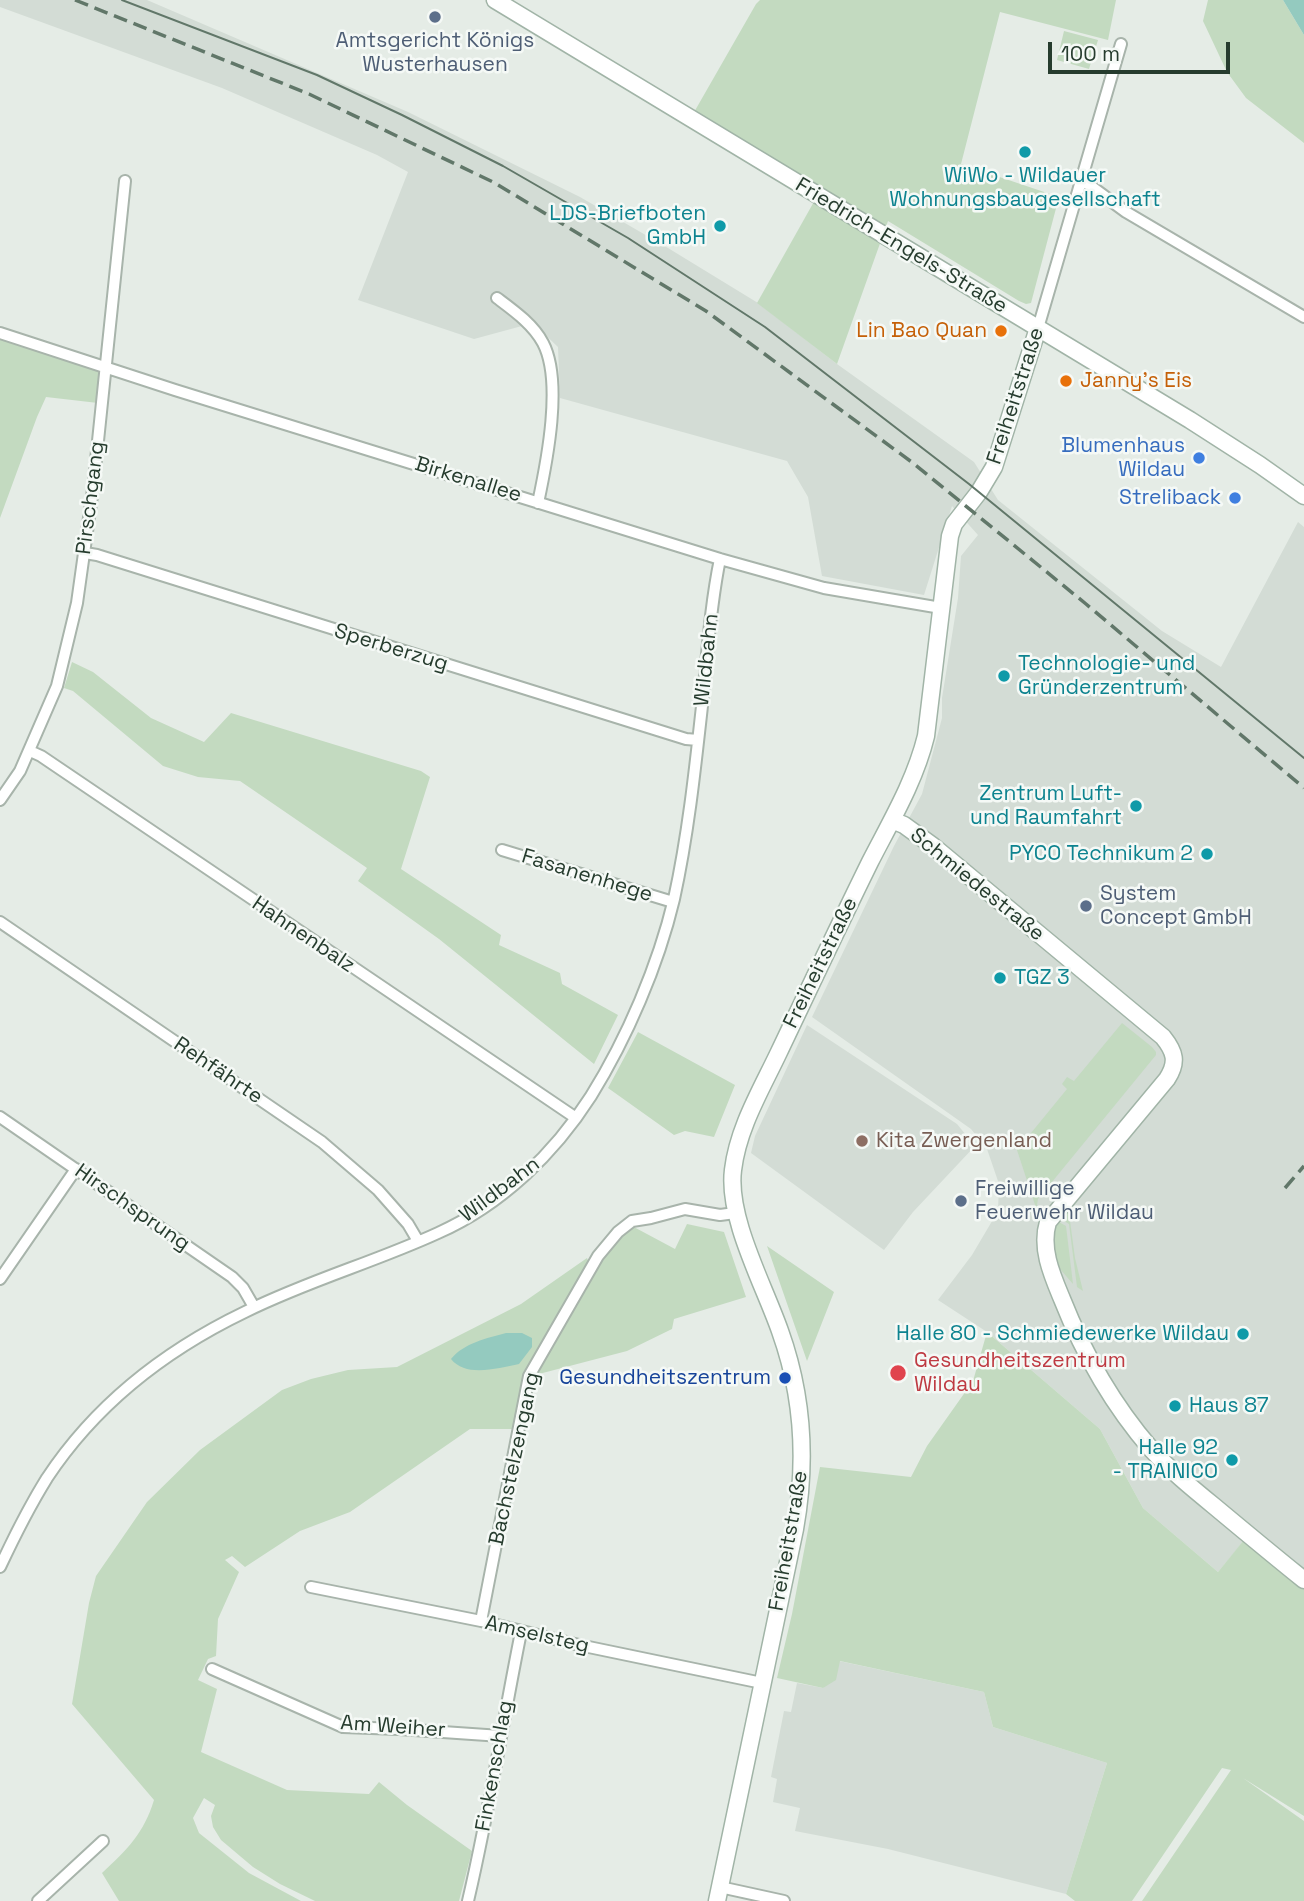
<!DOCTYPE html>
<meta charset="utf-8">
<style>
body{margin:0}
#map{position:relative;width:1304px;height:1901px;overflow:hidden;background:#e5ece6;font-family:"Space Grotesk",sans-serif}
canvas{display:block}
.scale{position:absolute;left:1048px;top:42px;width:182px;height:32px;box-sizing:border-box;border:4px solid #263c2e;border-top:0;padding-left:9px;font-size:21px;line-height:24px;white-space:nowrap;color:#263c2e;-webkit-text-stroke:5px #f5f9f6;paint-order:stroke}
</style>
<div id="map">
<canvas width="1304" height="1901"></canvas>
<div class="scale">100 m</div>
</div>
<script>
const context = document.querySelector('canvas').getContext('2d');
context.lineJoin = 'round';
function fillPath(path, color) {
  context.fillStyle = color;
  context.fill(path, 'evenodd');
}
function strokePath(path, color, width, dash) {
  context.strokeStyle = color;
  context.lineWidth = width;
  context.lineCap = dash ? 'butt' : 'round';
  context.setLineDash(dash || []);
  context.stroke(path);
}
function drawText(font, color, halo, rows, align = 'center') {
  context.font = font + ' "Space Grotesk",sans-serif';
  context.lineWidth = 5;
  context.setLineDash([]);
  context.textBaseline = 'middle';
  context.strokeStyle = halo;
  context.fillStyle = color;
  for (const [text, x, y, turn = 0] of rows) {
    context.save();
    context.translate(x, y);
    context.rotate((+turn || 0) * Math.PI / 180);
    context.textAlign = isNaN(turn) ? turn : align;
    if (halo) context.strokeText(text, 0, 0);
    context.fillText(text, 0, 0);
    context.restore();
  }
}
fillPath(new Path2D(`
 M0,0H147L408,112L580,197L668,248L758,303L837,364L974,462L998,500L1162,631L1221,667L1298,522L1304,527V1588L1244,1541L1218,1572L1143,1508L1100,1429L987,1332L938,1300L972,1255L998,1211L999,1184L987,1149L971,1129L812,1017L894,846L922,794L942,718V698L958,598L961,556L978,535L952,506L924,595L822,576L808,497L787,461L560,398L558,347L533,323L474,339L358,300L408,172L377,155L222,88L0,7Z
 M807,1025L957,1124L975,1146L913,1212L884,1250L751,1153L755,1136Z
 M839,1661L984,1692L993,1727L1107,1763L1066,1894L888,1849L795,1831L800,1808L773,1802L777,1779L771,1777L784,1711L791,1712L797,1683L823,1688Z`), '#d3dcd5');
fillPath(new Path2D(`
 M760,0H1116L1108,40L1000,12L961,164L1059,197L1031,303L1026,304L1019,301L888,221L837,364L757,303L820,191L693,114L756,4Z
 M1208,0H1283L1304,35V143L1246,98L1227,72L1203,21Z
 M1064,31L1098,40L1089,69L1057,60Z
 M0,337L102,370L98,403L46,397L37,417L0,518Z
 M72,662L93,672L151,718L204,742L231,713L421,771L430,777L401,869L501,935L499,945L560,973L562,984L618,1015L594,1064L439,939L358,881L367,868L240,781L198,777L163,766L73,691L64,688Z
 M1122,1023L1152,1047L1156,1052V1055L1038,1199L1037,1205L1046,1215L1041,1217L1038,1214L1014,1141L1016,1139L1022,1144L1067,1089L1062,1084L1067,1077L1074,1081Z
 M638,1032L735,1085L714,1137L685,1131L674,1135L608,1088Z
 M1068,1206L1075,1258L1083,1291L1077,1287L1069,1224L1059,1218Z
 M1057,1221L1066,1226L1073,1284L1054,1262L1053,1230Z
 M687,1224L724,1232L746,1297L674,1319L672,1329L627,1351L535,1375L612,1244L632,1226L675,1249Z
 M767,1246L834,1292L807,1361Z
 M587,1258L590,1265L551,1333L514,1429H470L350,1512L300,1531L245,1567L232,1556L225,1560L239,1572L218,1619L216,1656L208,1659L198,1680L217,1689L201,1752L287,1790L369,1794L379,1782L407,1805L472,1851L459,1901H315L280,1884L253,1867L221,1840L213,1827L211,1816L215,1805L204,1798L193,1818L199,1833L249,1873L301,1901H119L102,1873C127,1850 144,1833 154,1800L72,1704L89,1603L96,1576L147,1502L200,1450L282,1390L311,1379L348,1370L397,1367L521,1304Z
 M987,1332L1100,1429L1143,1508L1218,1572L1244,1540L1304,1588V1816L1243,1778L1304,1821V1901H1142L1231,1770L1222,1768L1132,1901H1075L1066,1894L1107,1763L993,1727L984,1692L840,1661L836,1680L823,1688L777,1678L792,1614L820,1467L911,1477L927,1446L973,1381Z`), '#c3dac0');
fillPath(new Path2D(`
 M1283,0H1304V35Z
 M506,1333H522L532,1338V1347L519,1364C498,1368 466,1378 451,1359C464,1343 487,1338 506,1333Z`), '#94cabf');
const street = new Path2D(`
 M1080,182L1088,184L1126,212L1304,317
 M497,298C513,310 533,324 543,343C563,381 547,461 538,503
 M1038,328L1121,44
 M0,333L175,390L720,559L824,588L941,608
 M85,553L97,555L686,739L698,740
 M30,751L41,756L576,1118
 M0,800L20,771L57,686L77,603L93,489L125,181
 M502,850L673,902
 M0,922L322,1142L378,1190L408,1224L418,1241
 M0,1117L232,1277L243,1288L254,1307
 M0,1279L76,1169
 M0,1567C14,1537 29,1507 47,1478C96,1404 166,1350 245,1312C307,1281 375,1262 438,1233C501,1205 554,1154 591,1096C627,1038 658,966 674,899C688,835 695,770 702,706C707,658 710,607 720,559
 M311,1587L481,1621L579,1645L762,1683
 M481,1621L529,1376L598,1256L618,1232L632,1221L651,1218L685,1209L720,1215L735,1213
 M212,1669L343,1727L399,1729L501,1736
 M720,1887L784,1901
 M38,1901L103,1841
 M468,1901C489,1812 503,1721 521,1632`);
const secondary = new Path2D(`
 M495,0L1190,420L1260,465L1304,496
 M892,820L904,825L933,846L1163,1037C1175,1052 1178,1062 1167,1079L1048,1222C1040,1248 1052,1275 1062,1299C1083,1352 1113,1405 1151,1449C1170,1470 1192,1488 1214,1506C1244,1531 1274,1556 1304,1580
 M717,1901L795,1529C807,1462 803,1395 780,1331C764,1285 727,1218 733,1170C738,1128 761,1090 779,1052C809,989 839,925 870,862C891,821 915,781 926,736L950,536L954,524L979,492L994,467L1038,328`);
strokePath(street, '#a8b4ab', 14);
strokePath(secondary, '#a1b4a7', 19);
strokePath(street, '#fff', 10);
strokePath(secondary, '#fff', 16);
strokePath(new Path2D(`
 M122,0L317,75L402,115L503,166L628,238L765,327L969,484L1304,758`), '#617769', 2);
strokePath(new Path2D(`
 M75,0L309,94L495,183L706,311L913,463L1086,604L1304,788
 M1285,1188L1304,1166`), '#617769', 3.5, [14, 7]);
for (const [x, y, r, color] of [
 [435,17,7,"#5c6f8a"],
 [1025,152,7,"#0f9aa8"],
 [720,226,7,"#0f9aa8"],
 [1001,331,7,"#e8710a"],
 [1066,381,7,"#e8710a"],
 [1199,458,7,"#3f7fe0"],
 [1235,498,7,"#3f7fe0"],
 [1004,676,7,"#0f9aa8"],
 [1136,806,7,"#0f9aa8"],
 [1207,854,7,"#0f9aa8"],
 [1086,906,7,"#5c6f8a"],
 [1000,978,7,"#0f9aa8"],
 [862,1141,7,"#8d6e63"],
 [961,1201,7,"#5c6f8a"],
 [1243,1334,7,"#0f9aa8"],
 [898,1373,9,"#e0444e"],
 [785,1378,7,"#1a4fb4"],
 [1175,1406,7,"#0f9aa8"],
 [1232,1460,7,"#0f9aa8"]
]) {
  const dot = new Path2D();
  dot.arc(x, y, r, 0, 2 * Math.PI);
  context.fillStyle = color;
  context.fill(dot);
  strokePath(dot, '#f5f9f6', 2.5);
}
drawText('21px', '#4e5e75', '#f5f9f6', [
 ["Amtsgericht Königs",435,41,"center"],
 ["Wusterhausen",435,65,"center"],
 ["System",1100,894],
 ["Concept GmbH",1100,918],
 ["Freiwillige",975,1189],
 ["Feuerwehr Wildau",975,1213]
], 'left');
drawText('21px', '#0d838f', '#f5f9f6', [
 ["WiWo - Wildauer",1025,176,"center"],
 ["Wohnungsbaugesellschaft",1025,200,"center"],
 ["LDS-Briefboten",706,214],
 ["GmbH",706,238],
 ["Technologie- und",1018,664,"left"],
 ["Gründerzentrum",1018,688,"left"],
 ["Zentrum Luft-",1122,794],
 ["und Raumfahrt",1122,818],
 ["PYCO Technikum 2",1193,854],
 ["TGZ 3",1014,978,"left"],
 ["Halle 80 - Schmiedewerke Wildau",1229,1334],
 ["Haus 87",1189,1406,"left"],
 ["Halle 92",1218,1448],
 ["- TRAINICO",1218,1472]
], 'right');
drawText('21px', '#263c2e', '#f5f9f6', [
 ["Friedrich-Engels-Straße",901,246,31],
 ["Freiheitstraße",1016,396,-72],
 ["Birkenallee",468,480,17],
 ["Pirschgang",91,498,-83],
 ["Sperberzug",391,648,17],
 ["Wildbahn",707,660,-84],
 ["Fasanenhege",587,876,17],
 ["Schmiedestraße",977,885,39],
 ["Hahnenbalz",303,935,34],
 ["Freiheitstraße",821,963,-64],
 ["Rehfährte",218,1071,34],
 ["Wildbahn",500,1190,-37],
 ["Hirschsprung",132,1208,35],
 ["Bachstelzengang",515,1459,-78],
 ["Freiheitstraße",789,1541,-80],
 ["Amselsteg",537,1635,13],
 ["Am Weiher",393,1727,4],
 ["Finkenschlag",495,1766,-80]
]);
drawText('21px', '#c56008', '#f5f9f6', [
 ["Lin Bao Quan",987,331],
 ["Janny's Eis",1080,381,"left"]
], 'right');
drawText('21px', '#366cbe', '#f5f9f6', [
 ["Blumenhaus",1185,446],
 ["Wildau",1185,470],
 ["Streliback",1221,498]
], 'right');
drawText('21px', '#785e54', '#f5f9f6', [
 ["Kita Zwergenland",876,1141]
], 'left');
drawText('21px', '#be3a42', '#f5f9f6', [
 ["Gesundheitszentrum",914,1361],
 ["Wildau",914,1385]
], 'left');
drawText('21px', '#164399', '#f5f9f6', [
 ["Gesundheitszentrum",771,1378]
], 'right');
</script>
